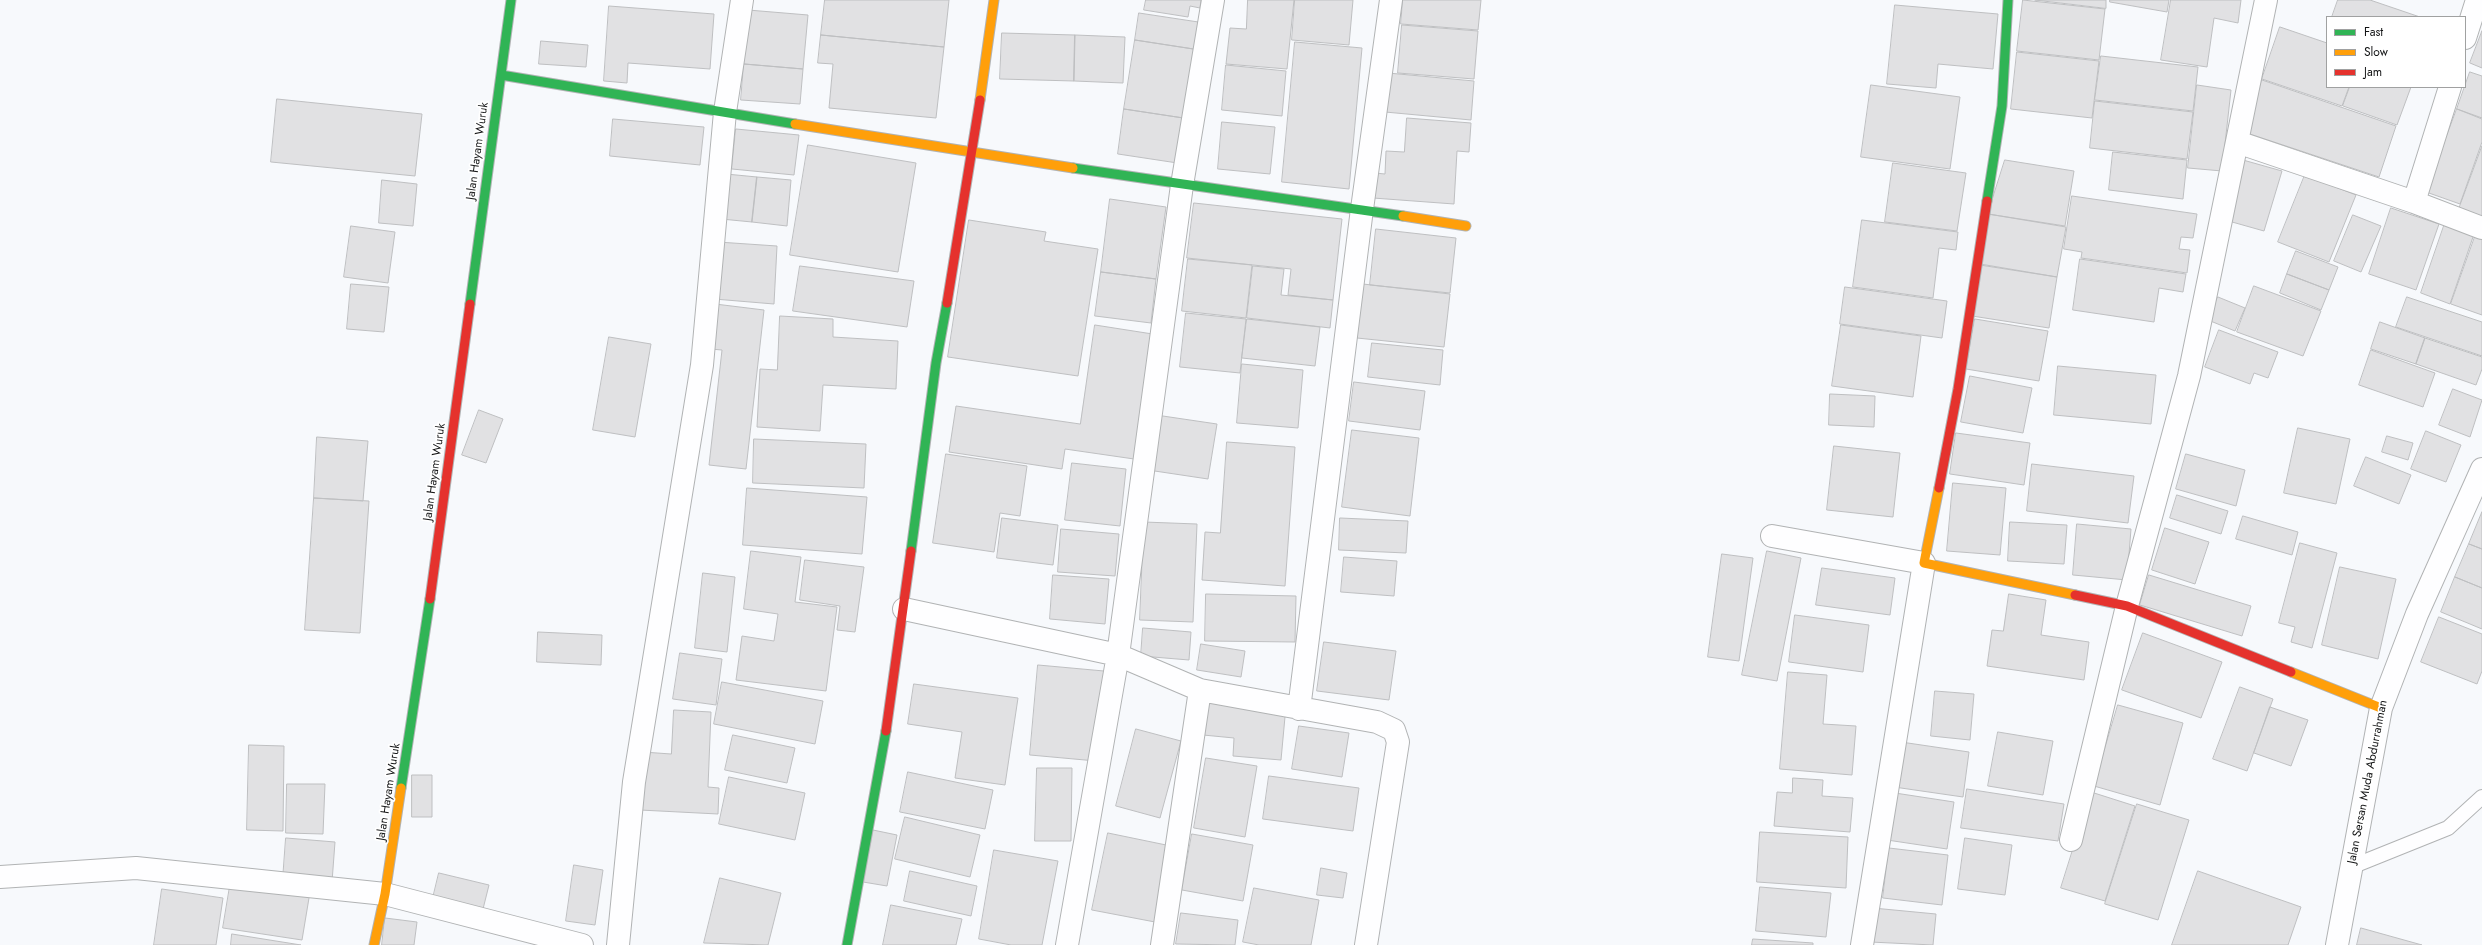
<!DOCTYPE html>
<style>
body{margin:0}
#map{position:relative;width:2482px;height:945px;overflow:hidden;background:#f7f9fc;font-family:Jost,sans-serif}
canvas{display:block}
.legend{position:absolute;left:2326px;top:16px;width:140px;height:72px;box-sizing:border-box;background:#fff;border:1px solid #a0a1a1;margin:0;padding:5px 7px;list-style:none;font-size:12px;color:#121314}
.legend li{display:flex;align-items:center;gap:8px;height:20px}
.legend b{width:20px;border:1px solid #a0a1a1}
</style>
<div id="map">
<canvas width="2482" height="945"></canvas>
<ul class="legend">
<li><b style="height:5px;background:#30b455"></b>Fast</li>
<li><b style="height:5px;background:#ff9f0a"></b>Slow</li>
<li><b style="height:5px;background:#e5322d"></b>Jam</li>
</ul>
</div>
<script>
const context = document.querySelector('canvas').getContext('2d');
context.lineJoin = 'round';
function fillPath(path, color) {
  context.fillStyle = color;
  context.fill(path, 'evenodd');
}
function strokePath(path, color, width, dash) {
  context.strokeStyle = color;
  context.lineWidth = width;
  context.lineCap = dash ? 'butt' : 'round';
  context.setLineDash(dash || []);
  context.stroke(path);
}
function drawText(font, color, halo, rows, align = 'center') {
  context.font = font + ' Jost,sans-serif';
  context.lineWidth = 3.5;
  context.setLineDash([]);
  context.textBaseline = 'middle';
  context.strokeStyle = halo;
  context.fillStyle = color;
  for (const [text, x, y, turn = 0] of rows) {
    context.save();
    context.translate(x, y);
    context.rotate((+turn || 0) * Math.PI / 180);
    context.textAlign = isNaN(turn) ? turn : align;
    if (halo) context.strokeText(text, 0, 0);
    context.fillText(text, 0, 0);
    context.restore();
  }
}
const building = new Path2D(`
 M825,0H949L944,47L821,35Z
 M1146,0H1201L1200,8L1190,6L1188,17L1144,10Z
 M1248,0H1294L1287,69L1226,64L1230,28L1246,29Z
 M1295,0H1353L1349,45L1292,40Z
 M1403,0H1481L1478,30L1401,24Z
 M2023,0L2105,9L2099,60L2017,51Z
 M2035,0H2106V8Z
 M2110,0H2169L2167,12L2110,2Z
 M2171,0H2241L2238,23L2214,18L2207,67L2161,60Z
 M2338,0H2370L2420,17H2332Z
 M1895,5L1998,14L1993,69L1938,64L1936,88L1887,84Z
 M609,6L714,14L710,69L628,63L627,83L604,81Z
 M748,10L808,15L803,69L744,64Z
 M1139,13L1205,23L1200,50L1135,40Z
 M1402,25L1478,31L1474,79L1398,73Z
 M2280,27L2327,43V87H2349L2342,106L2262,79Z
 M2482,31V68L2470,63Z
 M1002,33L1075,35L1074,81L1000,79Z
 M821,35L944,47L936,118L829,108L833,64L818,63Z
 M1075,35L1125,37L1123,83L1074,81Z
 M1135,40L1200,50L1190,119L1124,109Z
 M541,41L588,45L586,67L539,64Z
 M1295,42L1362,48L1349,189L1282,182Z
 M2017,52L2099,61L2092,118L2011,109Z
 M2101,56L2198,67L2193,111L2095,100Z
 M744,64L803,69L800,104L741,100Z
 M1226,65L1286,71L1282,116L1222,110Z
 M2470,72L2482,76V118L2457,109Z
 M1388,73L1474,81L1471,120L1385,112Z
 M2262,80L2396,126L2379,177L2244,132Z
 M1871,85L1960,97L1950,169L1861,157Z
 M2197,85L2231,90L2222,171L2188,168Z
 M2350,87H2411L2397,125L2343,106Z
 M277,99L422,114L415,176L271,162Z
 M2095,101L2193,112L2187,159L2090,148Z
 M1124,109L1190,119L1184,164L1118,154Z
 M2457,109L2482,119V142L2460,204L2426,192Z
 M1407,118L1471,123L1469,152L1457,151L1454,204L1373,198L1375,173L1385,174L1386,151L1404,152Z
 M613,119L704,127L700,165L610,156Z
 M1222,122L1275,127L1270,174L1218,169Z
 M736,129L799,135L794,175L732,169Z
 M808,145L916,163L898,272L790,255Z
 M2482,146V217L2459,209Z
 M2113,152L2187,160L2183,199L2109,190Z
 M2005,160L2074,171L2065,226L1988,214Z
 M2243,160L2282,171L2264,231L2225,220Z
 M1893,163L1966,173L1957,231L1885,222Z
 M726,174L757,177L752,222L721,219Z
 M2305,175L2356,195L2329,262L2278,242Z
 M757,177L791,180L787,226L752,222Z
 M382,180L417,184L413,226L379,223Z
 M2072,196L2197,214L2193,238L2181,237L2179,249L2190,250L2187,273L2081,258L2082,252L2064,249Z
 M1110,199L1166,207L1156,279L1101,272Z
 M1194,203L1342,219L1333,300L1288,295L1291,269L1187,258Z
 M2391,208L2439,224L2416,290L2369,274Z
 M1988,214L2066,227L2057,277L1980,264Z
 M2353,215L2381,226L2361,272L2334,261Z
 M969,220L1046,232L1044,241L1098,249L1078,376L948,357Z
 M1862,220L1958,232L1956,250L1939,248L1933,298L1853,287Z
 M2445,223L2474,234L2450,304L2421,293Z
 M351,226L395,232L388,283L344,277Z
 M1376,229L1456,238L1450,293L1370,285Z
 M2476,234L2482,236V315L2451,304Z
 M718,242L777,246L774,304L714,299Z
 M2296,251L2338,267L2329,290L2287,274Z
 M1188,259L1252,265L1246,318L1182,311Z
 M2080,259L2186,274L2183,292L2159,288L2154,322L2073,310Z
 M1980,265L2057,277L2049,328L1972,316Z
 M800,266L914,281L907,327L793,311Z
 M1253,266L1284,269L1281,295L1333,300L1330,328L1247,318Z
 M1101,272L1156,279L1151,323L1095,316Z
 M2287,274L2329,290L2321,310L2280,293Z
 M351,284L389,287L384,332L347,329Z
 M1363,284L1450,294L1444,347L1357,338Z
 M2254,286L2321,311L2303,356L2237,332Z
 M1845,287L1947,301L1942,338L1840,324Z
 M2218,297L2245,308L2235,331L2208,320Z
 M2407,297L2482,322V356L2396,327Z
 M715,304L764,310L746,469L709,465L722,350L710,349Z
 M1186,313L1246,319L1240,373L1180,367Z
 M780,316L833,319V337L898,341L896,389L823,385L820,431L757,427L760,369L777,370Z
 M1247,319L1320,327L1315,366L1242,358Z
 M1975,319L2048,331L2039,381L1966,369Z
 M2380,322L2425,338L2416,364L2371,349Z
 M1095,325L1159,335L1141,460L1065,449L1062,469L949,452L956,406L1080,424Z
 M1841,325L1921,336L1913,397L1832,386Z
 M2219,330L2278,352L2268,378L2254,373L2250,384L2205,367Z
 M609,337L651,344L635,437L593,430Z
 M2425,338L2482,357V369L2476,385L2416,364Z
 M1372,343L1443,350L1440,385L1368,377Z
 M2371,350L2435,373L2423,407L2359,385Z
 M1242,364L1303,370L1298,428L1237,423Z
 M2058,366L2156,375L2151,424L2054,415Z
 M1970,376L2032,388L2023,433L1961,422Z
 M1354,382L1425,391L1420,430L1349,421Z
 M2453,389L2482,400L2470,437L2439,425Z
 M1830,394L1875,396L1874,427L1829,425Z
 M479,410L503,419L486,463L462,455Z
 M1156,415L1217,424L1208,479L1148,470Z
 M2298,428L2350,439L2336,504L2284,493Z
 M1352,430L1419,438L1410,516L1342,507Z
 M2426,431L2461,445L2446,482L2411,469Z
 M1956,433L2030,443L2024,485L1950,474Z
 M2387,436L2413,443L2408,460L2382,452Z
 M317,437L368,441L363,501L314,498Z
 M754,439L866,444L864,488L753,483Z
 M1227,442L1295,447L1285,586L1202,580L1205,532L1220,533Z
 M1834,446L1900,453L1893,517L1827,510Z
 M946,454L1027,466L1020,516L1000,513L994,552L933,543Z
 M2186,454L2245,470L2236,506L2176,489Z
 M2366,457L2411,475L2399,504L2354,486Z
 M1072,463L1126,469L1120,526L1065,520Z
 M2032,464L2134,476L2128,523L2027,511Z
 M1953,483L2006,488L2000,555L1947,551Z
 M747,488L867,497L862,554L743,545Z
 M2177,495L2228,511L2221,534L2170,518Z
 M314,498L369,501L360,633L305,630Z
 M2482,512V549L2469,544Z
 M2243,516L2298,532L2292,555L2236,539Z
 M1002,518L1058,525L1053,565L997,558Z
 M1340,518L1408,521L1406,553L1339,550Z
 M1144,522L1197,524L1193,622L1140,620Z
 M2010,522L2067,525L2064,564L2008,561Z
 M2077,524L2131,529L2127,580L2073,575Z
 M2165,528L2209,542L2195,584L2152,570Z
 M1061,529L1119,534L1115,576L1058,572Z
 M2300,543L2337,553L2312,648L2291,642L2295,627L2279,623Z
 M2469,544L2482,549V588L2455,577Z
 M751,551L801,557L795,602L837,607L826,691L736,680L742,636L774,641L778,614L744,609Z
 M1767,551L1801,558L1777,681L1742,675Z
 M1722,554L1753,558L1739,661L1708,657Z
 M1344,557L1397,561L1394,596L1341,592Z
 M805,560L864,567L855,632L837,630L840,606L800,600Z
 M2340,567L2396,579L2378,659L2322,645Z
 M1822,568L1895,578L1890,615L1816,605Z
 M703,573L735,577L727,652L695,648Z
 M1053,575L1109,579L1105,624L1050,619Z
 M2149,575L2251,606L2242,636L2140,605Z
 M2455,577L2482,588V629L2441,612Z
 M1206,594L1296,596L1295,642L1205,641Z
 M2009,594L2046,600L2041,635L2089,642L2084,680L1987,666L1992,630L2003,631Z
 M1795,615L1869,625L1863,672L1789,662Z
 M2439,617L2482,634V671L2477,684L2421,662Z
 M1143,628L1191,632L1189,660L1141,656Z
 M538,632L602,635L601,665L537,662Z
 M2143,633L2222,662L2201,718L2122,690Z
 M1324,642L1396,651L1389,700L1317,691Z
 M1201,644L1245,651L1241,677L1197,670Z
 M680,653L722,659L716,705L673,699Z
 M1038,665L1104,671L1096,761L1030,755Z
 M1788,672L1827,675L1823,724L1856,726L1852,775L1780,769Z
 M722,682L823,701L815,744L714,724Z
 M914,684L1018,698L1005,785L955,778L962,732L908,724Z
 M2240,687L2273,699L2247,771L2213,759Z
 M1935,691L1974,694L1970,740L1931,736Z
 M1207,699L1286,706L1281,760L1233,756L1234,738L1203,735Z
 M2118,705L2183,723L2160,805L2094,786Z
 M2270,707L2308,720L2291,766L2254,753Z
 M674,710L711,712L708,787L719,788L718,814L640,810L643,752L671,754Z
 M1299,726L1349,733L1342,777L1292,769Z
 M1136,729L1181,741L1160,818L1116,806Z
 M1998,732L2053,741L2043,795L1988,786Z
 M733,735L795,748L787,783L725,770Z
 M1901,742L1969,752L1963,797L1894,787Z
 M249,745L284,746L283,831L247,830Z
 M1206,758L1257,766L1245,837L1194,828Z
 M1037,768H1072L1071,841H1035Z
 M908,772L993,790L985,829L900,812Z
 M412,775H432V817H412Z
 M1269,776L1359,788L1353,831L1263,819Z
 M729,777L805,793L795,840L719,824Z
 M1793,778L1823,780L1822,796L1853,798L1850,832L1774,826L1777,792L1792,793Z
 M287,784H325L323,834L286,833Z
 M1967,789L2064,804L2058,841L1961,828Z
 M2091,792L2135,806L2105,901L2061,888Z
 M1895,793L1954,802L1947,849L1887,840Z
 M2137,804L2189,820L2158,920L2105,904Z
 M905,817L980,835L970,877L895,859Z
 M873,830L897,835L887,886L863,882Z
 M1760,832L1848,837L1846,888L1757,882Z
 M1108,833L1171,846L1155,922L1092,910Z
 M1192,834L1253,845L1243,901L1182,890Z
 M286,838L335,842L332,882L283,879Z
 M1965,838L2012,845L2005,895L1958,889Z
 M1889,848L1948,855L1942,905L1883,898Z
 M994,850L1058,861L1042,945H1011L979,939Z
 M574,865L603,870L595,925L566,921Z
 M1321,868L1347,873L1343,898L1317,895Z
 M910,871L977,886L971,916L904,901Z
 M2198,871L2301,907L2288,945H2172Z
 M439,873L489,885L483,909L433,898Z
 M720,878L781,893L768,945L704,943Z
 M231,880L310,892L302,940L223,928Z
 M1760,887L1831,893L1826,937L1756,931Z
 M1254,888L1319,900L1311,945H1259L1243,942Z
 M162,889L223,898L216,945H154Z
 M891,905L962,919L956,945H883Z
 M1873,908L1936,914L1933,945L1870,942Z
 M1181,913L1238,920L1235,945L1176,944Z
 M385,918L417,922L414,945H382Z
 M2361,928L2422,945H2357Z
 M232,934L301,945H231Z
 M1753,939L1813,943V945H1752Z`);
fillPath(building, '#e1e1e3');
strokePath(building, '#bebfc1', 1);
const lane = new Path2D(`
 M2351,867L2448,828L2482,797`);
const street = new Path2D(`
 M2465,38L2477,0
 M2237,142L2414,202L2482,228
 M2414,202L2450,87
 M1772,536L1924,563L1862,945
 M904,609L1118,655L1200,690L1377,722L1394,730L1398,742L1366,945
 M1299,709L1362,209L1391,0
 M2071,840L2127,606L2189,376L2266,0
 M0,877L136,868L385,894L582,945
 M618,945L634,782L702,365L725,112L742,0
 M1067,945L1118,655L1182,185L1213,0
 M1162,945L1200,690
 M2337,945L2381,708L2417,614L2482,469`);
const fast = new Path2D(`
 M501,75L795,124
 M1073,168L1403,216
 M1987,201L2002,106L2008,0
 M470,304L511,0
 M911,551L936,363L947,303
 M401,788L430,599
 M847,945L886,731`);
const slow = new Path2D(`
 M980,100L994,0
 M795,124L1073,168
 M1403,216L1466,226
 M1939,488L1924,563L2075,595
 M2291,672L2381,708
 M374,945L385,894L401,788`);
const jam = new Path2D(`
 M947,303L980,100
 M1939,488L1958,389L1987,201
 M2075,595L2127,606L2291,672
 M430,599L470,304
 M886,731L911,551`);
strokePath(lane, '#b1b3b4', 16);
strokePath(street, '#b1b3b4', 24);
strokePath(fast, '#b1b3b4', 11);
strokePath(slow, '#b1b3b4', 11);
strokePath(jam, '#b1b3b4', 11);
strokePath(lane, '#fefeff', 14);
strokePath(street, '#fefeff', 22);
strokePath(fast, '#30b455', 9);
strokePath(slow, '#ff9f0a', 9);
strokePath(jam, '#e5322d', 9);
drawText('12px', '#121314', '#fff', [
 ["Jalan Hayam Wuruk",478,151,-82],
 ["Jalan Hayam Wuruk",435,472,-82],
 ["Jalan Sersan Muda Abdurrahman",2368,782,-79],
 ["Jalan Hayam Wuruk",389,792,-81]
]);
</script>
